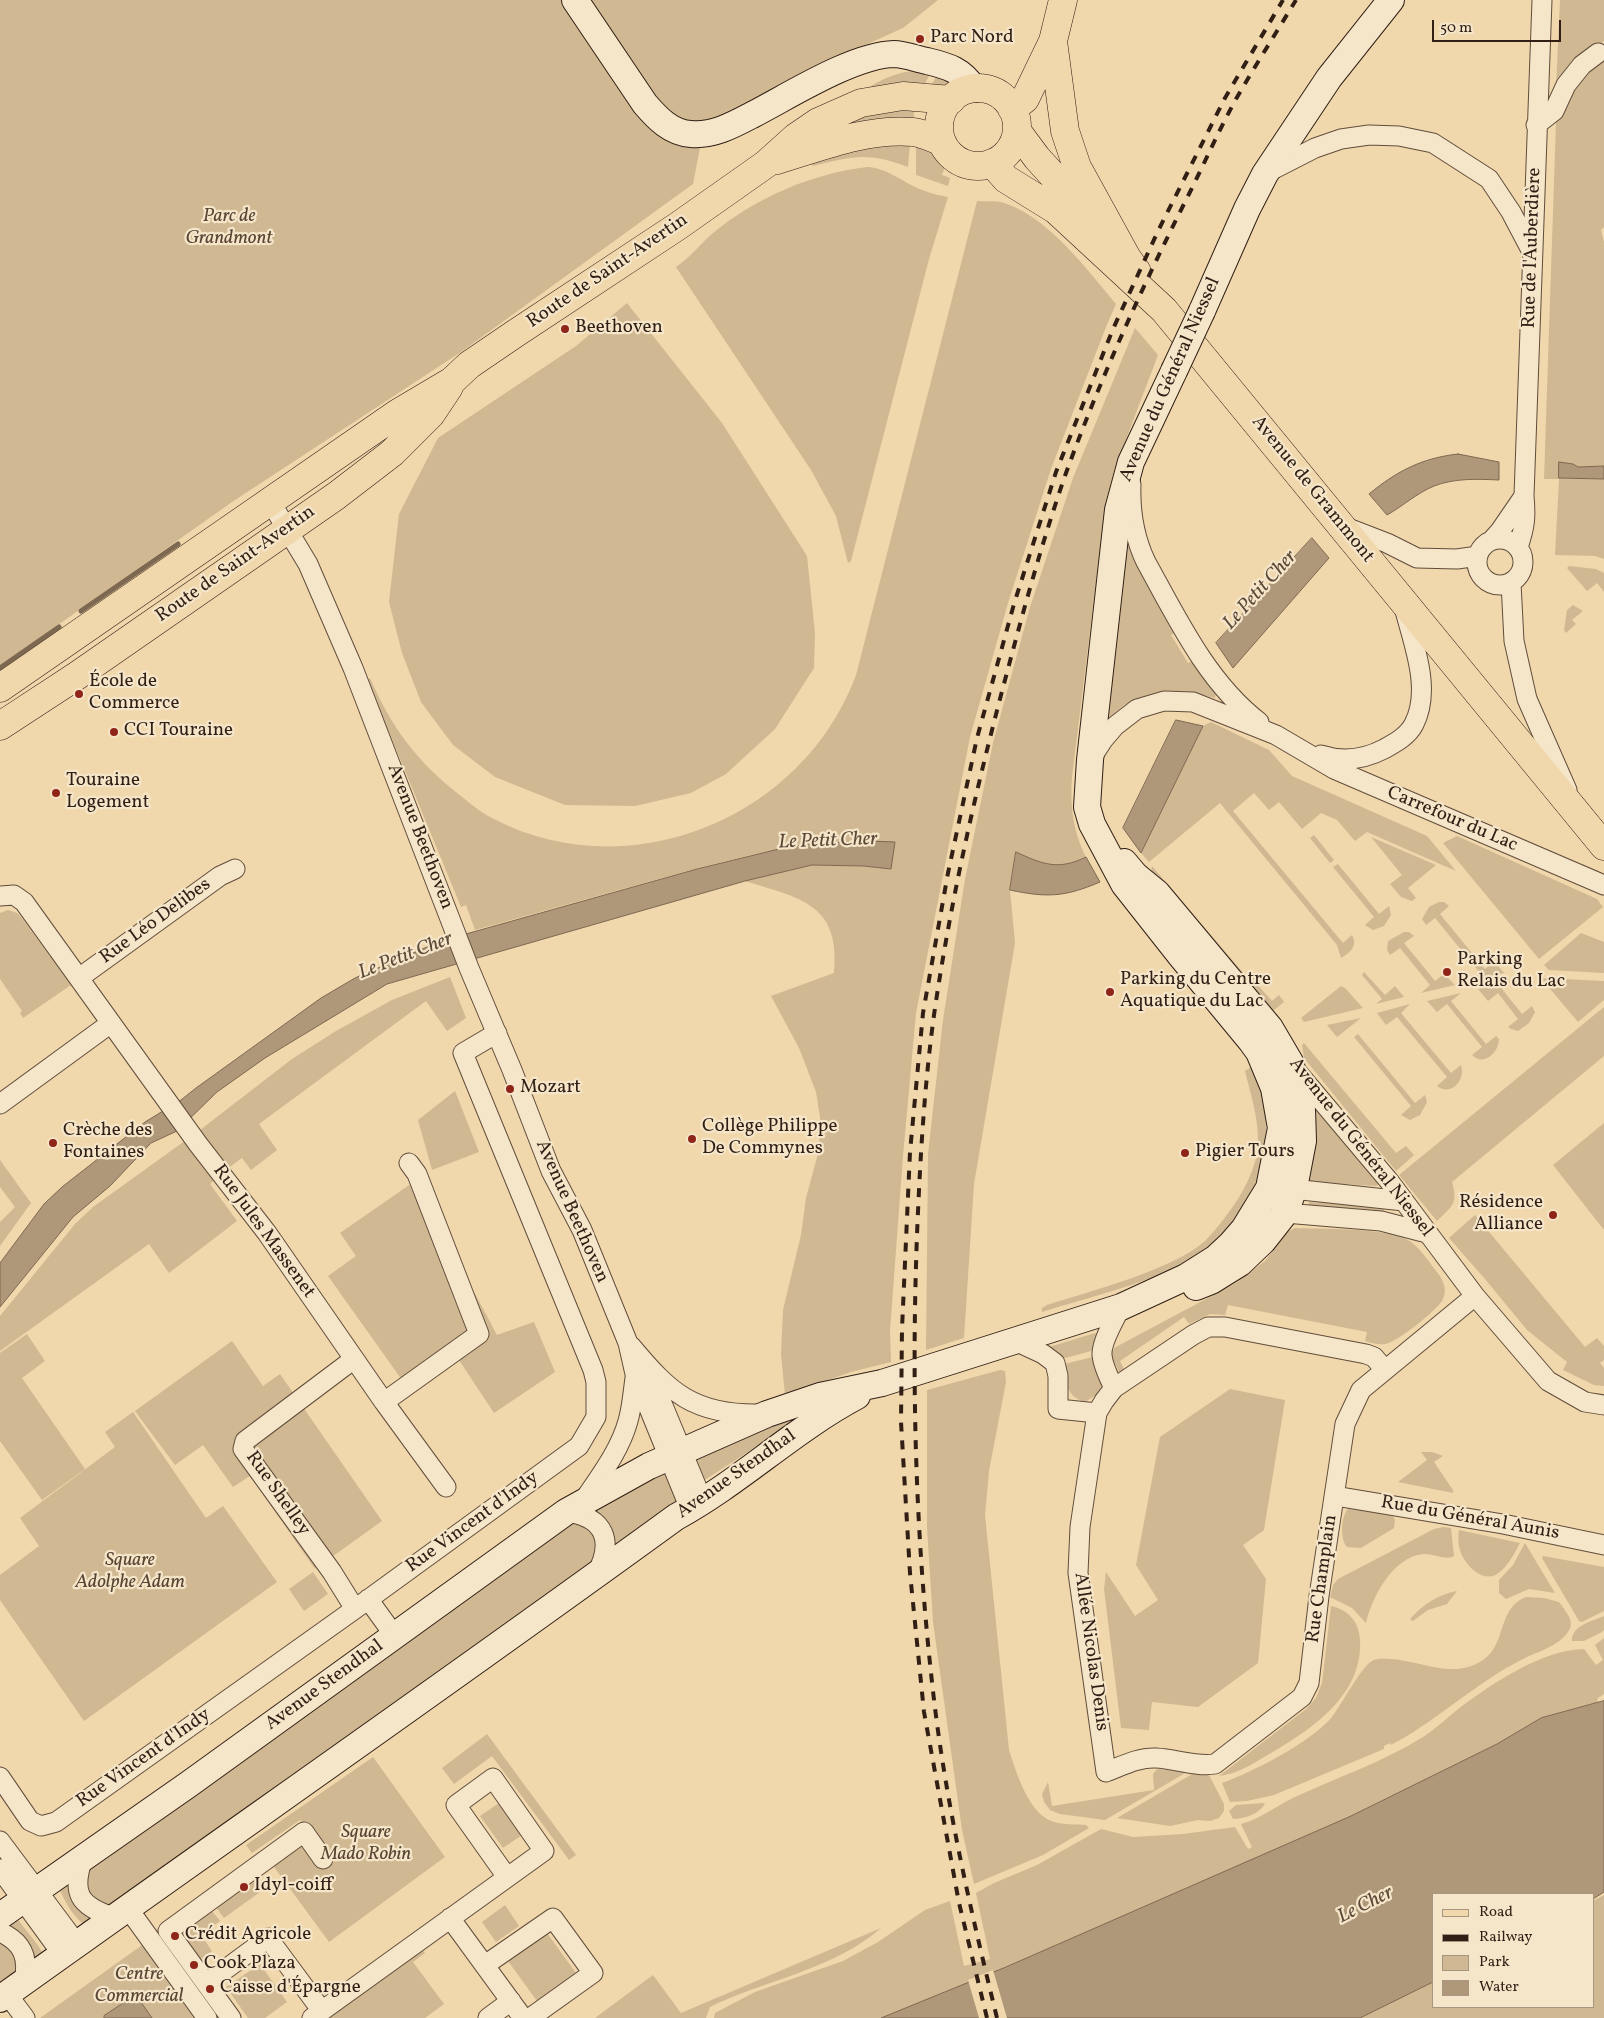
<!DOCTYPE html>
<meta charset="utf-8">
<style>
body{margin:0}
#map{position:relative;width:1604px;height:2018px;overflow:hidden;background:#f0d7ac;font-family:Vollkorn,serif}
canvas{display:block}
.legend{position:absolute;left:1432px;top:1893px;width:162px;height:115px;box-sizing:border-box;background:#f5e5c9;border:1px solid #a79681;margin:0;padding:6px 9px;list-style:none;font-size:15px;color:#311f15}
.legend li{display:flex;align-items:center;gap:10px;height:25px}
.legend b{width:25px;border:1px solid #a79681}
.scale{position:absolute;left:1432px;top:20px;width:129px;height:22px;box-sizing:border-box;border:2px solid #311f15;border-top:0;padding-left:6px;font-size:15px;line-height:18px;white-space:nowrap;color:#311f15;-webkit-text-stroke:4px #f5e5c9;paint-order:stroke}
</style>
<div id="map">
<canvas width="1604" height="2018"></canvas>
<ul class="legend">
<li><b style="height:6px;background:#f0d7ac"></b>Road</li>
<li><b style="height:6px;background:#311f15"></b>Railway</li>
<li><b style="height:14px;background:#d0b892"></b>Park</li>
<li><b style="height:14px;background:#af9879"></b>Water</li>
</ul>
<div class="scale">50 m</div>
</div>
<script>
const context = document.querySelector('canvas').getContext('2d');
context.lineJoin = 'round';
function fillPath(path, color) {
  context.fillStyle = color;
  context.fill(path, 'evenodd');
}
function strokePath(path, color, width, dash) {
  context.strokeStyle = color;
  context.lineWidth = width;
  context.lineCap = dash ? 'butt' : 'round';
  context.setLineDash(dash || []);
  context.stroke(path);
}
function drawText(font, color, halo, rows, align = 'center') {
  context.font = font + ' Vollkorn,serif';
  context.lineWidth = 4.5;
  context.setLineDash([]);
  context.textBaseline = 'middle';
  context.strokeStyle = halo;
  context.fillStyle = color;
  for (const [text, x, y, turn = 0] of rows) {
    context.save();
    context.translate(x, y);
    context.rotate((+turn || 0) * Math.PI / 180);
    context.textAlign = isNaN(turn) ? turn : align;
    if (halo) context.strokeText(text, 0, 0);
    context.fillText(text, 0, 0);
    context.restore();
  }
}
fillPath(new Path2D(`
 M0,0H938L903,28L841,56L705,122L693,184L461,352L232,502L0,666Z
 M1560,0H1604V41L1587,53L1556,88Z
 M1604,56V227L1601,230L1604,242V466L1578,467L1573,464L1559,462V478L1604,479V559L1595,556L1555,555L1559,479H1544L1556,122L1571,86Z
 M911,71L930,74L922,89L850,101C869,86 886,75 911,71Z
 M936,77L953,82L943,88L929,89Z
 M915,104L913,124L841,131L838,120Z
 M910,143L908,167C868,152 854,156 813,166L811,164L854,147Z
 M916,144C929,150 937,156 945,167L942,175L950,178L948,186L916,175Z
 M867,167C889,168 904,184 925,191C932,194 940,195 948,197L929,259L851,561L848,563L836,516L811,470L676,267C691,257 700,244 713,233C757,197 811,174 867,167Z
 M977,201C987,202 998,200 1007,204C1050,219 1088,271 1116,304L1106,327L1051,469L1008,603L970,737L916,1013L903,1156L890,1331L891,1362L851,1372L785,1395L781,1354L783,1310L801,1235L806,1198L819,1150L820,1117L816,1092L799,1048L771,996L834,973C841,903 799,898 745,881L812,865L864,866L890,869L894,843C811,836 728,860 648,882C590,898 533,914 475,930L466,905L461,907L389,732L372,700L365,681L370,678C391,727 418,763 461,796C471,804 480,812 492,818C628,890 803,819 856,675Z
 M627,303L722,423L807,556L815,633L814,668L775,729L726,774L691,793L635,806L565,805L495,777L453,745L421,702L402,653L389,602L399,514L438,438L576,346Z
 M1135,328L1158,355L1114,471L1106,501L1072,777C1070,807 1073,831 1086,857C1054,873 1045,863 1016,853L1010,890L1015,943L974,1184L964,1338L926,1350L928,1154L943,1020L965,879L993,743L1030,607L1073,478Z
 M1127,536L1134,558L1175,633L1171,635L1188,663L1192,661L1207,683L1216,693L1215,698L1184,691H1165L1134,700L1124,705L1111,716L1107,717Z
 M1569,566L1596,569L1604,573V592L1597,583L1587,591L1567,568Z
 M1573,605L1583,611L1572,620L1576,624L1566,633L1564,630L1567,610Z
 M1211,722L1269,750L1292,776L1427,836L1456,871L1367,832L1355,841L1337,820L1321,813L1302,829L1279,802L1269,810L1254,793L1233,811L1343,943L1352,935C1358,946 1350,953 1341,958L1337,945L1220,803L1149,862L1141,853L1203,726Z
 M1314,835L1334,860L1330,863L1310,838Z
 M1457,836L1597,899L1603,907L1539,959L1443,843Z
 M1371,837L1436,865L1408,888L1416,898L1412,901L1401,897L1390,884L1402,875Z
 M1338,864L1379,914L1389,906L1391,915L1384,926L1373,930L1365,925L1374,917L1333,867Z
 M1152,866L1245,975L1263,977L1256,983L1272,1001L1279,995L1284,1002L1274,1010L1268,1011L1151,873Z
 M1439,902H1444L1449,906L1440,914L1485,969L1494,961L1504,973L1471,980L1480,973L1435,918L1426,925L1422,919L1429,907Z
 M8,910L17,913L21,917L71,985L23,1018L20,1013L22,1011L0,979V913Z
 M1404,932H1409L1414,936L1404,943L1435,981L1444,974L1455,985L1421,993L1430,985L1400,948L1390,955L1387,950L1388,941Z
 M1581,933L1604,942V973L1549,970L1544,965Z
 M1364,972L1385,995L1395,986L1404,997L1376,1004L1382,999L1362,975Z
 M450,977L466,1018L447,1031L426,1001L259,1124L277,1150L251,1170L242,1158L227,1169L200,1130L292,1059L336,1031L392,1000Z
 M1541,978L1604,981V1000L1578,1022Z
 M1511,981L1502,989L1522,1014L1532,1006L1535,1012L1529,1023L1518,1031L1511,1029L1508,1027L1518,1019L1498,993L1488,1001L1478,989Z
 M1341,986L1345,988L1363,1008L1304,1022L1301,1018Z
 M1461,993L1451,1001L1486,1044L1496,1036L1499,1039C1499,1052 1484,1067 1472,1055L1482,1047L1447,1004L1437,1012L1427,1001Z
 M1410,1004L1401,1013L1451,1073L1461,1065C1466,1080 1451,1097 1437,1086L1447,1077L1397,1017L1386,1025L1377,1013Z
 M1604,1007V1056L1452,1182C1458,1204 1453,1205 1437,1221L1399,1175Z
 M1361,1018L1337,1037L1327,1025Z
 M1358,1034L1415,1103L1425,1095L1427,1102L1420,1115L1410,1120L1401,1115L1411,1106L1354,1037Z
 M1304,1043L1396,1153L1406,1146L1414,1155L1396,1171L1304,1058L1302,1045Z
 M1251,1067C1262,1077 1266,1115 1266,1129C1265,1170 1250,1205 1222,1235C1217,1241 1212,1248 1206,1252C1200,1258 1190,1261 1183,1264C1139,1286 1089,1297 1042,1312V1308L1047,1305C1090,1291 1173,1270 1205,1241C1216,1230 1225,1217 1234,1205C1245,1189 1257,1165 1258,1145C1259,1119 1251,1096 1245,1071Z
 M455,1091L479,1152L432,1170L418,1120Z
 M1314,1103L1382,1182L1376,1186L1311,1182L1309,1180Z
 M1604,1123V1230L1553,1165Z
 M193,1135L220,1175L210,1184L237,1221L169,1273L149,1244L0,1351V1316L75,1224L93,1207Z
 M0,1160L31,1203L0,1246V1222L15,1207L0,1187Z
 M415,1181L497,1335L534,1322L555,1372L494,1413L459,1360L412,1394L328,1276L356,1256L340,1233Z
 M1309,1202L1385,1206L1383,1214L1309,1209Z
 M1475,1215L1585,1347L1597,1338L1604,1346V1360L1600,1363L1604,1368V1386L1594,1385L1563,1370L1567,1362L1527,1330L1485,1279L1449,1238Z
 M1295,1228C1320,1229 1385,1228 1406,1239C1420,1246 1430,1264 1440,1276C1444,1283 1447,1290 1443,1299C1439,1309 1396,1343 1385,1344C1379,1345 1371,1343 1365,1341L1367,1332L1228,1305L1225,1315L1210,1314L1189,1324L1184,1317L1120,1361L1125,1371L1119,1372L1111,1354L1114,1348L1234,1284L1265,1261L1287,1232Z
 M1095,1333L1099,1337L1091,1351L1062,1359L1049,1348V1347Z
 M27,1334L45,1361L22,1378L85,1469L42,1500L0,1441V1353Z
 M232,1341L263,1386L280,1374L382,1521L315,1569L250,1476L233,1487L203,1445L175,1465L135,1411Z
 M1093,1357L1102,1385L1096,1395L1085,1402C1065,1396 1066,1381 1064,1364Z
 M1000,1370L1005,1371L1006,1382L989,1471L985,1515L1009,1750C1016,1772 1029,1815 1054,1822C1064,1825 1076,1824 1086,1825L1089,1828L1043,1855L974,1884L962,1830L933,1622L927,1528V1390Z
 M1230,1389L1285,1400L1264,1530L1243,1545L1266,1579L1258,1663L1198,1707L1152,1702L1149,1730L1121,1728L1104,1589L1106,1572L1135,1616L1158,1600L1136,1565L1160,1437Z
 M133,1412L206,1518L223,1506L277,1582L84,1721L0,1600V1575L39,1546L20,1518L115,1447L105,1432Z
 M806,1412L807,1414L703,1481L694,1458Z
 M1421,1452H1432L1443,1456L1434,1462L1453,1490V1493L1398,1482L1427,1460Z
 M664,1471L676,1500L675,1504L616,1546L613,1544L591,1512Z
 M1351,1506L1392,1514L1395,1520L1394,1528L1361,1548L1347,1547C1339,1538 1341,1512 1351,1506Z
 M572,1523L586,1528L597,1540L598,1561L113,1910L86,1895L85,1871Z
 M1443,1527L1451,1528L1454,1556C1446,1561 1433,1553 1423,1554C1393,1557 1372,1597 1366,1623L1352,1608L1330,1597L1333,1585L1338,1579L1434,1529Z
 M1459,1530L1520,1543C1514,1554 1508,1567 1497,1574C1483,1583 1466,1566 1461,1553C1458,1546 1458,1538 1459,1530Z
 M1525,1543L1555,1593L1529,1589L1506,1599L1499,1593V1580L1513,1565Z
 M1543,1556L1604,1567V1611L1582,1622L1579,1621L1542,1558Z
 M313,1572L328,1594L304,1611L289,1589Z
 M1457,1591L1447,1604L1428,1610L1413,1621L1410,1619C1422,1605 1439,1594 1457,1591Z
 M1526,1597L1544,1598L1559,1602C1564,1609 1574,1620 1570,1628C1562,1646 1538,1651 1523,1659C1475,1683 1437,1721 1391,1745L1390,1743L1384,1746V1749L1274,1795L1247,1801L1230,1802L1222,1783C1253,1772 1311,1742 1332,1717C1342,1704 1361,1667 1372,1661C1377,1658 1384,1659 1391,1659C1422,1661 1454,1680 1483,1660C1507,1644 1497,1608 1526,1597Z
 M1331,1606C1348,1610 1359,1621 1360,1640C1363,1695 1312,1729 1271,1753C1254,1763 1238,1774 1219,1776L1306,1709L1316,1698L1322,1683Z
 M1604,1616V1630L1602,1632L1584,1641H1572C1571,1626 1592,1621 1604,1616Z
 M1604,1638V1694L1598,1698L1597,1701L1601,1703L1541,1718L1497,1744L1351,1816L1006,1967L881,2018H714L715,2013L755,1992L843,1961L878,1942L925,1910L950,1901L964,1966L990,1959L976,1893L994,1883L1037,1865L1101,1829L1133,1837L1183,1834L1235,1827L1248,1849L1252,1847L1241,1824C1261,1819 1277,1805 1295,1797C1338,1777 1383,1762 1423,1737C1437,1728 1449,1716 1462,1706C1495,1682 1542,1650 1584,1649L1596,1665L1603,1660L1595,1645Z
 M487,1734L576,1855L569,1860L492,1756L454,1784L442,1768Z
 M373,1757L445,1857L329,1942L269,1860L309,1831L300,1820L252,1853L246,1845Z
 M1157,1769L1187,1772L1105,1820L1060,1814L1050,1810L1044,1802L1042,1794L1048,1782L1052,1806L1154,1790L1153,1774Z
 M1194,1773L1209,1775L1224,1804V1811L1219,1818L1210,1821L1198,1820L1170,1826L1117,1818Z
 M499,1803L522,1835L503,1848L480,1816Z
 M1263,1803L1265,1804C1259,1814 1244,1819 1233,1819L1229,1811L1236,1805Z
 M250,1874L260,1892L224,1918L212,1902Z
 M69,1878L96,1917L87,1927C72,1916 65,1902 58,1886Z
 M1604,1895V2018H1360L1433,1982V2007H1593V1901Z
 M207,1905L220,1921L201,1935L212,1951L198,1961L174,1929Z
 M505,1905L519,1926L496,1942L482,1922Z
 M15,1916L37,1944L45,1957L37,1966L22,1935L5,1926Z
 M881,1928C835,1968 772,1979 718,2003L710,2007L706,2018H595L653,1975L681,2013Z
 M547,1933L576,1973L537,2001L508,1961Z
 M0,1940L13,1950L20,1974L0,1996Z
 M145,1943L200,2018H40Z
 M419,1946L425,1953L413,1962L444,2004L425,2018H321Z
 M260,1964L287,2002L265,2018H248L226,1987Z`), '#d0b892');
const water = new Path2D(`
 M1458,454L1499,462V480C1477,479 1455,478 1434,486C1417,493 1403,506 1387,515L1369,494C1397,471 1422,458 1458,454Z
 M1559,462L1573,464L1578,467L1604,466V479L1559,478Z
 M1312,538L1329,558L1233,668L1216,643Z
 M1176,720L1203,726L1141,853L1123,828Z
 M869,841L895,842L891,869L864,866L812,865L745,881L387,984L265,1058L217,1092L177,1131L151,1143L110,1186L73,1217L0,1307V1263L44,1204L62,1187L145,1122L181,1100L196,1088L321,998L355,978L441,941L697,869L779,849L808,844Z
 M1016,852C1042,864 1058,871 1086,857L1100,882C1065,897 1047,898 1010,890Z
 M1604,1701V1892L1593,1899V1894H1433V1982L1360,2018H881L1006,1967L1351,1816L1497,1744L1541,1718Z
 M136,1995L152,2018H104V2016Z`);
fillPath(water, '#af9879');
strokePath(water, '#7d6851', 1);
fillPath(new Path2D(`
 M993,1970L1007,2018H979L968,1980Z`), '#f0d7ac');
strokePath(new Path2D(`
 M81,611L178,544
 M0,668L59,627`), '#7d6851', 5);
const street = new Path2D(`
 M1536,125L1554,111L1566,85L1582,65L1598,53
 M1268,172L1315,148L1341,139L1369,135L1399,136L1433,143L1489,179L1511,212L1531,250
 M1131,484C1130,512 1134,537 1146,562C1177,618 1207,682 1259,722
 M270,501L308,564L353,668L469,968L512,1070L551,1171L582,1230L628,1343L635,1374L690,1509
 M1343,526L1387,543L1417,558L1457,559L1478,556
 M1477 562a23 23 0 1 1 46 0a23 23 0 1 1-46 0Z
 M1491,541L1500,531L1524,496
 M1518,547C1525,527 1526,517 1524,496L1542,0
 M1511,583L1514,641L1527,699L1567,790
 M1321,755C1343,762 1363,760 1384,749C1395,743 1408,736 1414,724C1432,689 1413,643 1404,607
 M1092,757L1103,740L1115,726L1137,709L1164,701L1193,702L1276,735L1334,769L1604,885
 M0,896L14,895L24,902L198,1144L267,1233L384,1402L446,1487
 M79,978L220,876L235,869
 M1293,1067L1389,1181L1475,1296L1548,1381L1585,1402L1604,1405
 M0,1104L111,1023
 M1283,1188L1404,1201
 M1279,1203L1285,1213L1381,1221L1427,1233
 M1015,1341L1043,1354L1055,1363L1058,1376V1409L1097,1413
 M631,1346C670,1393 694,1415 759,1414
 M354,1359L245,1441L243,1449L332,1572L355,1609
 M1385,1370L1374,1357L1366,1354L1225,1327H1208L1193,1335L1114,1388L1104,1401L1097,1413L1080,1527L1078,1573L1106,1772C1122,1766 1139,1757 1156,1758C1176,1759 1196,1767 1215,1764L1302,1697L1309,1683L1319,1596L1345,1424L1361,1390L1475,1296
 M649,1372L703,1502
 M1114,1388C1109,1378 1103,1366 1102,1355C1101,1343 1115,1318 1121,1307
 M384,1402L479,1334L417,1174L409,1163
 M1335,1496L1503,1524L1604,1545
 M584,1500C601,1475 620,1450 628,1421C632,1407 633,1392 635,1378
 M566,1512C606,1517 614,1542 596,1575
 M368,1599L394,1635
 M0,1777L30,1821L41,1826L56,1822L355,1609L579,1446L596,1417V1382L593,1370L463,1053L497,1033
 M0,1841L77,1944
 M83,1858C71,1893 79,1906 113,1917
 M0,1869L62,1954
 M127,1907L207,2018
 M450,1918L523,2018
 M0,1932C23,1942 29,1958 24,1981
 M485,1965L553,1918L593,1973L530,2018
 M207,1983L268,1938L322,2011
 M7,1994L25,2018
 M231,2018L168,1931L304,1832L323,1859
 M312,2018L544,1851L493,1778L456,1805L507,1877
 M488,2018L511,2001`);
const secondary = new Path2D(`
 M575,0L645,104C657,118 671,133 691,134C713,136 733,125 752,115C789,96 853,55 894,54C904,54 917,59 927,61C948,66 962,70 974,89
 M1202,311L1247,209L1265,174L1329,78L1391,0
 M1124,862L1135,875L1157,893L1270,1028L1290,1062L1302,1109L1303,1141L1294,1188L1285,1213L1263,1241L1240,1263L1211,1281L1196,1287
 M0,1916L189,1784L566,1512L649,1466L767,1414L820,1396L882,1383L1121,1307L1186,1277L1216,1258L1231,1244L1244,1229L1269,1188L1281,1128L1274,1088L1259,1052L1251,1041L1180,955L1124,884L1092,824L1087,807L1090,760L1118,510L1131,462L1174,371
 M0,1999C225,1838 452,1680 676,1517C740,1482 793,1430 857,1396`);
const primary = new Path2D(`
 M1053,41L1065,131L1077,167L1127,258L1137,272
 M939 127a39 39 0 1 1 78 0a39 39 0 1 1-78 0Z
 M1012,109L1025,99L1053,41L1063,0
 M1017,131L1037,158L1096,223
 M777,160C820,147 866,128 913,132C923,133 933,138 942,142
 M992,163L1006,179L1056,210L1164,310L1604,846
 M0,688L398,413L452,381L469,365L516,333L678,226L766,164L796,137L818,122L861,103L903,96L951,100
 M0,726L75,677L336,496L392,453L431,414L449,387`);
strokePath(street, '#614d3b', 21);
strokePath(secondary, '#311f15', 28);
strokePath(primary, '#311f15', 29);
strokePath(street, '#f5e5c9', 19);
strokePath(secondary, '#f5e5c9', 26);
strokePath(primary, '#f0d7ac', 28);
strokePath(new Path2D(`
 M987,2018L959,1903L924,1712L910,1573L901,1422L902,1329L910,1152L923,1013L948,873L977,738L1014,604L1056,472L1113,329L1158,231L1225,98L1283,0
 M997,2018C972,1916 948,1813 935,1708C916,1551 911,1393 917,1235C920,1162 924,1088 934,1015C951,897 978,780 1009,665C1026,601 1044,536 1066,473C1101,377 1143,285 1189,194C1205,162 1219,130 1236,99C1255,66 1276,33 1296,0`), '#311f15', 4, [9, 9]);
const secondaryBridge = new Path2D(`
 M1174,371L1202,311`);
strokePath(secondaryBridge, '#311f15', 28, []);
strokePath(secondaryBridge, '#f5e5c9', 26);
for (const [x, y, r, color] of [
 [920,39,5,"#8f2418"],
 [565,329,5,"#8f2418"],
 [79,694,5,"#8f2418"],
 [114,732,5,"#8f2418"],
 [56,793,5,"#8f2418"],
 [1447,972,5,"#8f2418"],
 [1110,992,5,"#8f2418"],
 [510,1089,5,"#8f2418"],
 [692,1139,5,"#8f2418"],
 [53,1143,5,"#8f2418"],
 [1185,1153,5,"#8f2418"],
 [1553,1215,5,"#8f2418"],
 [244,1887,5,"#8f2418"],
 [175,1936,5,"#8f2418"],
 [194,1965,5,"#8f2418"],
 [210,1989,5,"#8f2418"]
]) {
  const dot = new Path2D();
  dot.arc(x, y, r, 0, 2 * Math.PI);
  context.fillStyle = color;
  context.fill(dot);
  strokePath(dot, '#f5e5c9', 2);
}
drawText('19px', '#311f15', '#f5e5c9', [
 ["Parc Nord",930,39],
 ["Beethoven",575,329],
 ["École de",89,683],
 ["Commerce",89,705],
 ["CCI Touraine",124,732],
 ["Touraine",66,782],
 ["Logement",66,804],
 ["Parking",1457,961],
 ["Relais du Lac",1457,983],
 ["Parking du Centre",1120,981],
 ["Aquatique du Lac",1120,1003],
 ["Mozart",520,1089],
 ["Collège Philippe",702,1128],
 ["De Commynes",702,1150],
 ["Crèche des",63,1132],
 ["Fontaines",63,1154],
 ["Pigier Tours",1195,1153],
 ["Résidence",1543,1204,"right"],
 ["Alliance",1543,1226,"right"],
 ["Idyl-coiff",254,1887],
 ["Crédit Agricole",185,1936],
 ["Cook Plaza",204,1965],
 ["Caisse d'Épargne",220,1989]
], 'left');
drawText('italic 19px', '#594534', '#f5e5c9', [
 ["Parc de",229,218],
 ["Grandmont",229,240],
 ["Square",130,1562],
 ["Adolphe Adam",130,1584],
 ["Square",366,1834],
 ["Mado Robin",366,1856],
 ["Centre",139,1976],
 ["Commercial",139,1998]
]);
drawText('19px', '#311f15', '#f5e5c9', [
 ["Rue de l'Auberdière",1533,248,-88],
 ["Route de Saint-Avertin",608,272,-34],
 ["Avenue du Général Niessel",1171,380,-66],
 ["Avenue de Grammont",1312,490,51],
 ["Route de Saint-Avertin",236,565,-35],
 ["Carrefour du Lac",1452,820,23],
 ["Avenue Beethoven",419,837,69],
 ["Rue Léo Delibes",156,922,-36],
 ["Avenue du Général Niessel",1360,1148,52],
 ["Avenue Beethoven",571,1212,66],
 ["Rue Jules Massenet",263,1232,54],
 ["Avenue Stendhal",737,1475,-35],
 ["Rue Shelley",277,1494,55],
 ["Rue du Général Aunis",1470,1519,10],
 ["Rue Vincent d'Indy",473,1523,-36],
 ["Rue Champlain",1323,1579,-82],
 ["Allée Nicolas Denis",1090,1652,82],
 ["Avenue Stendhal",325,1686,-36],
 ["Rue Vincent d'Indy",144,1759,-35]
]);
drawText('italic 20px', '#5d4938', '#f5e5c9', [
 ["Le Petit Cher",1261,591,-48],
 ["Le Petit Cher",828,842,-2],
 ["Le Petit Cher",406,957,-21],
 ["Le Cher",1366,1906,-27]
]);
</script>
